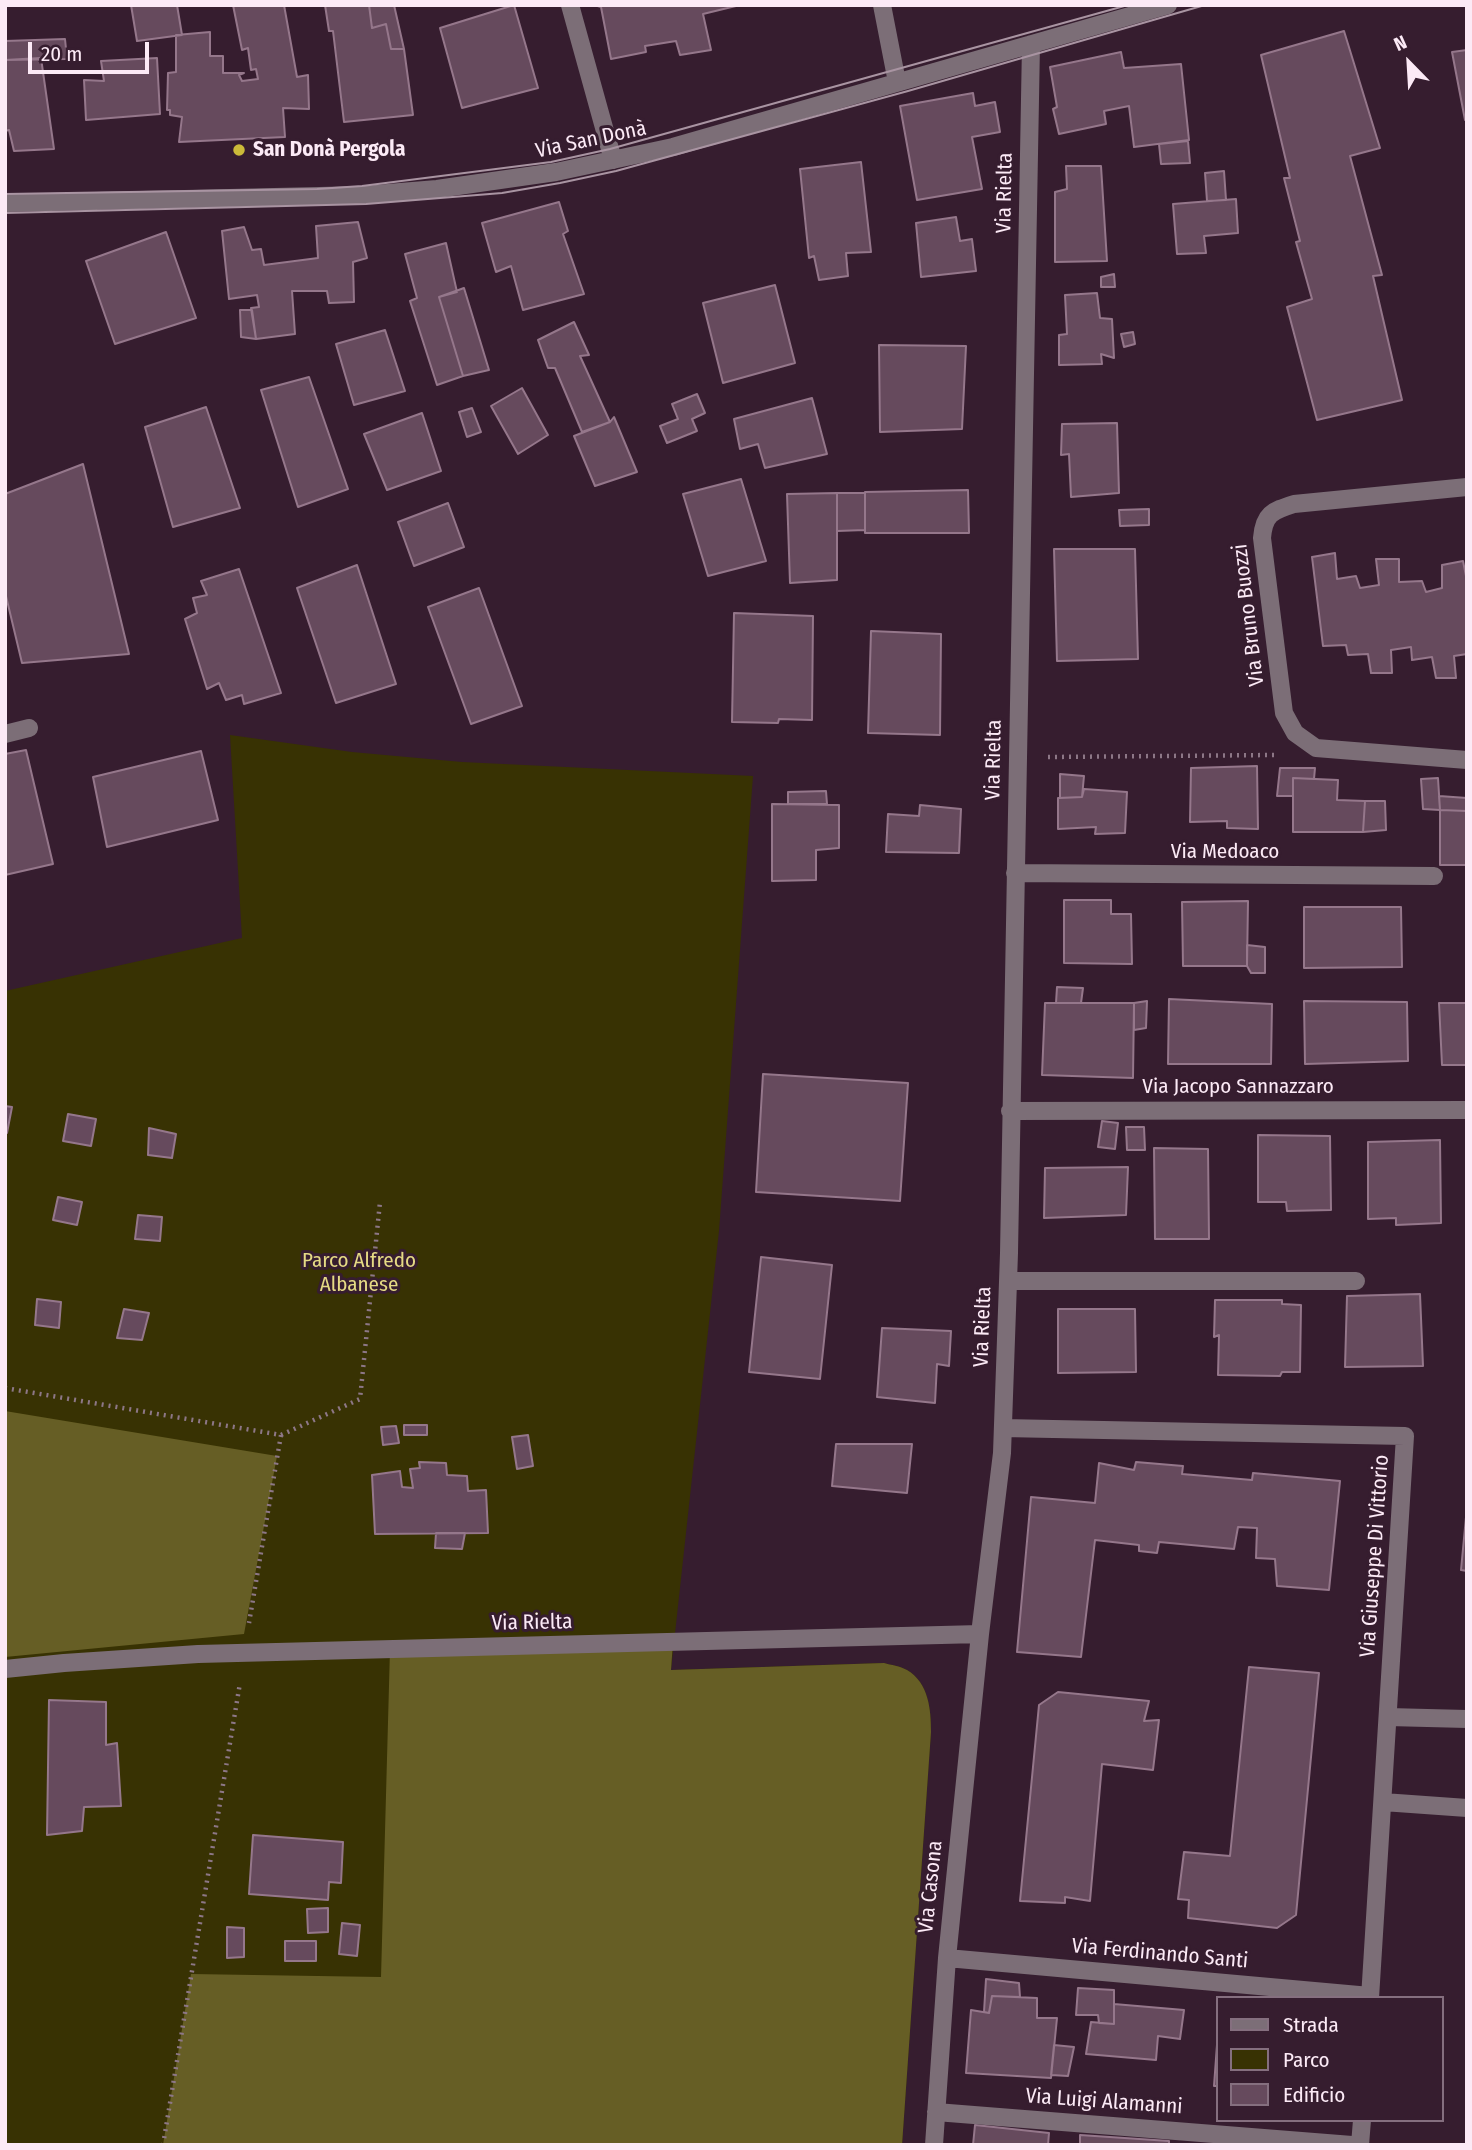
<!DOCTYPE html>
<meta charset="utf-8">
<style>
body{margin:0}
#map{position:relative;width:1472px;height:2150px;overflow:hidden;background:#361d2f;font-family:"Fira Sans Condensed",sans-serif}
canvas{display:block}
.frame{position:absolute;inset:0;border:7px solid #fceaf6;pointer-events:none}
.legend{position:absolute;left:1216px;top:1996px;width:228px;height:126px;box-sizing:border-box;background:#361d2f;border:2px solid #856f7f;margin:0;padding:9px 12px;list-style:none;font-size:21px;color:#fceaf6}
.legend li{display:flex;align-items:center;gap:14px;height:35px}
.legend b{width:35px;border:2px solid #856f7f}
.north{position:absolute;left:1374px;top:28px;width:70px;height:70px;-webkit-text-stroke:5px #361d2f;paint-order:stroke;rotate:336deg;font-size:19px;font-weight:700;line-height:28px;text-align:center;color:#fceaf6}
.north::after{content:'';display:block;margin:auto;width:24px;height:32px;background:#fceaf6;clip-path:polygon(50% 0,100% 100%,50% 72%,0 100%)}
.scale{position:absolute;left:28px;top:42px;width:121px;height:32px;box-sizing:border-box;border:4px solid #fceaf6;border-top:0;padding-left:9px;font-size:21px;line-height:24px;white-space:nowrap;color:#fceaf6;-webkit-text-stroke:5px #361d2f;paint-order:stroke}
</style>
<div id="map">
<canvas width="1472" height="2150"></canvas>
<div class="frame"></div>
<ul class="legend">
<li><b style="height:9px;background:#7c6e77"></b>Strada</li>
<li><b style="height:19px;background:#383203"></b>Parco</li>
<li><b style="height:19px;background:#664a5d"></b>Edificio</li>
</ul>
<div class="north">N</div>
<div class="scale">20 m</div>
</div>
<script>
const context = document.querySelector('canvas').getContext('2d');
context.lineJoin = 'round';
function fillPath(path, color) {
  context.fillStyle = color;
  context.fill(path, 'evenodd');
}
function strokePath(path, color, width, dash) {
  context.strokeStyle = color;
  context.lineWidth = width;
  context.lineCap = dash ? 'butt' : 'round';
  context.setLineDash(dash || []);
  context.stroke(path);
}
function drawText(font, color, halo, rows, align = 'center') {
  context.font = font + ' "Fira Sans Condensed",sans-serif';
  context.lineWidth = 6;
  context.setLineDash([]);
  context.textBaseline = 'middle';
  context.strokeStyle = halo;
  context.fillStyle = color;
  for (const [text, x, y, turn = 0] of rows) {
    context.save();
    context.translate(x, y);
    context.rotate((+turn || 0) * Math.PI / 180);
    context.textAlign = isNaN(turn) ? turn : align;
    if (halo) context.strokeText(text, 0, 0);
    context.fillText(text, 0, 0);
    context.restore();
  }
}
fillPath(new Path2D(`
 M230,735L352,752L462,762L753,776L719,1231L671,1670L884,1663C891,1665 900,1666 907,1670C929,1683 931,1710 931,1732L902,2145H5V991L242,938Z`), '#383203');
fillPath(new Path2D(`
 M5,1411L277,1456L244,1634L5,1657Z
 M673,1642L671,1670L884,1663C891,1665 900,1666 907,1670C929,1683 931,1710 931,1732L902,2145H163L191,1974L381,1977L390,1649Z`), '#665e25');
const building = new Path2D(`
 M131,5H177L182,35L137,41Z
 M233,5H284L297,77L308,75L309,109L283,108L285,137L179,142L182,117L170,115V110H167L168,73L176,72V35L210,32V56H223V73H244L239,75L242,81L258,79L256,69L251,70L248,48L242,50Z
 M325,5H369L372,28L386,24L391,49H404L413,115L344,122L333,31H329Z
 M369,5H394L404,49H391L386,24L372,28Z
 M514,5L538,88L462,108L440,28Z
 M594,5H740L703,14L711,50L680,55L676,41L645,46L646,52L611,59L601,7Z
 M1344,31L1380,148L1350,156L1382,275L1373,276L1402,400L1317,420L1287,307L1312,299L1296,242L1300,241L1284,178H1290L1261,55Z
 M65,39L67,59L5,60V41Z
 M1467,50V120H1465L1452,52Z
 M1121,52L1124,68L1181,64L1189,140L1134,147L1129,106L1104,111L1106,124L1059,134L1053,109L1057,107L1050,67Z
 M41,58L54,149L14,151L9,130L5,131V60Z
 M157,58L160,114L86,120L84,80L104,81L101,61Z
 M973,93L975,106L995,102L1000,132L972,137L982,189L917,200L900,106Z
 M1188,141L1190,163L1161,164L1159,144Z
 M861,162L871,252L846,253L848,276L819,280L814,256L809,258L800,169Z
 M1066,166H1101L1107,261L1055,262V192L1067,189Z
 M1224,171L1226,200L1207,201L1205,173Z
 M1236,199L1238,233L1204,236L1206,253L1177,254L1173,204Z
 M559,202L568,231L563,234L584,294L523,310L511,266L496,272L482,223Z
 M956,217L960,241L972,239L976,271L921,277L916,223Z
 M358,222L367,258L353,262L354,302L329,303L327,291H292L295,334L256,339L251,308L259,307L257,295L229,299L222,231L244,227L252,250L261,249L264,265L318,258L316,226Z
 M166,232L196,318L115,344L86,261Z
 M446,243L457,292L439,297L463,376L437,385L410,301L417,298L405,254Z
 M1114,274L1115,287H1101V277Z
 M775,285L795,363L723,383L703,303Z
 M464,288L489,370L463,376L439,297Z
 M1097,293L1100,318L1112,319L1114,358L1101,354L1102,364L1059,365V335L1067,334L1065,295Z
 M240,310H252L256,339L241,337Z
 M574,322L589,355L580,356L610,422L582,432L555,368H548L538,340Z
 M385,330L405,391L354,405L336,344Z
 M1133,332L1135,344L1124,347L1121,334Z
 M879,345L966,346L962,429L880,432Z
 M309,377L348,489L298,507L261,390Z
 M522,388L548,435L518,454L491,406Z
 M697,394L705,413L692,419L697,431L667,443L660,426L678,419L672,404Z
 M812,398L827,454L765,468L758,444L740,449L734,419Z
 M206,407L240,508L173,527L145,427Z
 M472,408L481,432L467,437L459,412Z
 M422,413L441,471L387,490L364,434Z
 M614,417L637,472L595,486L574,436L610,422Z
 M1117,423L1119,493L1071,497L1069,454L1061,455L1062,424Z
 M83,464L129,654L22,663L5,592V494Z
 M741,479L766,561L708,576L683,494Z
 M968,490L969,533H865V492Z
 M837,493H865V530L837,531Z
 M837,493V580L790,583L787,494Z
 M448,503L464,547L414,566L398,522Z
 M1149,509V525L1120,526L1119,510Z
 M1054,549H1135L1138,659L1057,661Z
 M1335,553L1337,579L1356,576L1360,588L1379,585L1376,559H1399V582L1422,581L1426,592L1442,588V565L1463,561L1467,581V654L1454,656L1456,678H1436L1432,657L1412,660L1411,647L1391,650L1392,673H1371L1368,654L1348,655L1346,645L1323,646L1312,557Z
 M357,565L396,684L336,703L297,588Z
 M239,569L281,693L244,704L242,695L226,700L219,683L207,689L185,619L197,613L193,598L207,595L201,581Z
 M479,588L522,706L471,724L428,607Z
 M734,613L813,616L812,720L779,719L778,723L732,722Z
 M871,631L941,634L940,735L868,733Z
 M26,750L53,864L5,875V754Z
 M201,751L218,820L107,847L93,777Z
 M1257,766L1258,829L1227,828V821L1190,822L1191,768Z
 M1280,768H1315L1314,779L1293,778V796H1277Z
 M1060,774L1084,776L1082,797L1060,798Z
 M1293,778L1338,780L1337,800L1365,801L1363,832H1293Z
 M1438,778L1440,810L1423,809L1421,779Z
 M1084,789L1127,792L1125,833L1095,834L1096,827L1058,829V798L1082,797Z
 M826,791L827,804H788V792Z
 M1439,796L1467,798V811L1440,810Z
 M1365,801H1385L1386,830L1363,832Z
 M772,804L839,805V848L816,850V880L772,881Z
 M920,805L961,809L959,853L886,852L888,814L919,816Z
 M1440,810L1467,811V865H1440Z
 M1064,900H1111V914H1131L1132,964L1064,963Z
 M1248,901L1247,966H1183L1182,902Z
 M1304,907H1401L1402,967L1304,968Z
 M1247,945L1265,947V973H1251L1247,966Z
 M1057,987L1083,988L1081,1003H1056Z
 M1169,999L1272,1004L1271,1064H1168Z
 M1147,1001L1146,1028L1134,1030V1003Z
 M1304,1001L1407,1002L1408,1061L1305,1064Z
 M1045,1003H1134L1133,1078L1042,1075Z
 M1439,1003H1467V1065H1442Z
 M763,1074L908,1083L900,1201L756,1192Z
 M5,1106L12,1107L7,1133L5,1132Z
 M68,1114L96,1119L91,1146L63,1141Z
 M1102,1121L1118,1123L1115,1149L1098,1147Z
 M1126,1127H1144L1145,1150H1127Z
 M149,1128L176,1134L172,1158L148,1155Z
 M1258,1135L1330,1136L1331,1210L1287,1211L1286,1202H1258Z
 M1440,1140L1441,1223L1396,1225V1218L1368,1219V1142Z
 M1154,1148L1208,1149L1209,1239H1155Z
 M1128,1167L1126,1215L1044,1218L1045,1168Z
 M58,1197L82,1202L77,1225L53,1220Z
 M138,1215L162,1217L160,1241L135,1239Z
 M761,1257L832,1265L820,1379L749,1372Z
 M1420,1294L1423,1366L1345,1367L1347,1296Z
 M37,1299L61,1302L59,1328L35,1325Z
 M1215,1300H1282V1304L1301,1305L1300,1372H1282L1280,1376L1218,1375L1219,1335L1214,1337Z
 M124,1309L149,1313L142,1340L117,1338Z
 M1058,1309H1135L1136,1372L1058,1373Z
 M882,1328L951,1331L949,1366L937,1364L935,1403L877,1397Z
 M404,1425H427V1435H404Z
 M396,1426L399,1443L383,1445L381,1427Z
 M528,1435L533,1466L517,1469L512,1437Z
 M836,1444H912L907,1493L832,1486Z
 M419,1462L446,1463L447,1475L467,1476L468,1491L486,1490L488,1533L375,1534L372,1475L400,1471L402,1487L413,1488L410,1469L420,1468Z
 M1136,1462L1183,1466L1182,1474L1252,1480L1253,1473L1340,1481L1329,1590L1277,1586L1275,1559L1256,1558L1257,1528L1238,1527L1234,1549L1159,1542L1157,1553L1139,1551V1545L1095,1540L1081,1657L1017,1652L1031,1497L1095,1503L1099,1463L1134,1470Z
 M1466,1517H1467V1571L1461,1570Z
 M436,1533H465L462,1549L435,1548Z
 M1249,1667L1319,1673L1296,1915L1277,1928L1188,1918L1189,1900L1178,1899L1184,1852L1230,1856Z
 M1058,1692L1149,1701L1144,1721L1159,1720L1153,1770L1102,1764L1090,1901L1065,1897V1903L1020,1901L1039,1705Z
 M49,1700L106,1702V1745L117,1743L121,1806L84,1807L82,1831L47,1835Z
 M253,1835L343,1842L341,1883L329,1882L328,1900L249,1894Z
 M328,1908V1932L308,1933L307,1909Z
 M342,1923L360,1925L357,1956L339,1954Z
 M227,1927L244,1928V1957L227,1958Z
 M285,1941H316V1961H285Z
 M986,1979L1019,1983L1020,1997L992,1996L989,2013L984,2012Z
 M1078,1988L1114,1990V2024L1099,2023L1098,2015H1076Z
 M992,1996L1037,1998V2018H1057L1051,2078L966,2073L971,2010L989,2013Z
 M1114,2004L1184,2010L1180,2039L1158,2036L1156,2060L1086,2054L1091,2022L1114,2024Z
 M1218,2024V2086H1214L1218,2031Z
 M1054,2045L1074,2047L1068,2076L1051,2075Z
 M975,2125L1049,2133L1048,2145H973Z
 M1080,2135L1169,2141V2145H1080Z`);
fillPath(building, '#664a5d');
strokePath(building, '#95778b', 2);
strokePath(new Path2D(`
 M1048,757L1274,755
 M5,1388L281,1435L249,1623
 M281,1435L360,1399L380,1202
 M163,2145L240,1683`), '#8d7787', 4.5, [2, 5]);
strokePath(new Path2D(`
 M570,5L613,160
 M882,5L897,82
 M5,203L364,195L437,189L556,172L673,147L1168,5
 M1467,487L1294,504C1272,511 1264,514 1262,538L1284,713L1295,733L1316,748L1467,760
 M5,734L29,728
 M1015,873L1434,876
 M1010,1111L1467,1110
 M1008,1281H1356
 M1003,1428L1405,1436L1370,1998
 M5,1669L64,1663L198,1654L980,1634
 M1388,1717L1467,1719
 M1383,1802L1467,1808
 M947,1958L1370,1996
 M936,2112L1352,2145
 M934,2145L947,1958L980,1634L1002,1453L1009,1253L1031,44
 M1360,2145L1362,2120`), '#7c6e77', 18);
strokePath(new Path2D(`
 M5,194L317,189L362,186L551,162L610,149L1128,5
 M5,213L366,204L502,193L560,183L616,171L908,91L1205,5`), '#a994a2', 2);
for (const [x, y, r, color] of [
 [239,150,7,"#cbba39"]
]) {
  const dot = new Path2D();
  dot.arc(x, y, r, 0, 2 * Math.PI);
  context.fillStyle = color;
  context.fill(dot);
  strokePath(dot, '#361d2f', 2.5);
}
drawText('21px', '#fceaf6', '#361d2f', [
 ["Via San Donà",591,140,-12],
 ["Via Rielta",1005,193,-89],
 ["Via Bruno Buozzi",1249,615,-97],
 ["Via Rielta",994,760,-89],
 ["Via Medoaco",1225,852],
 ["Via Jacopo Sannazzaro",1238,1087],
 ["Via Rielta",983,1327,-88],
 ["Via Giuseppe Di Vittorio",1375,1556,-86],
 ["Via Rielta",532,1623,-1],
 ["Via Casona",931,1887,-84],
 ["Via Ferdinando Santi",1160,1954,5],
 ["Via Luigi Alamanni",1104,2102,4]
]);
drawText('bold 21px', '#fceaf6', '#361d2f', [
 ["San Donà Pergola",253,150]
], 'left');
drawText('21px', '#e5da84', '#361d2f', [
 ["Parco Alfredo",359,1261],
 ["Albanese",359,1285]
]);
</script>
